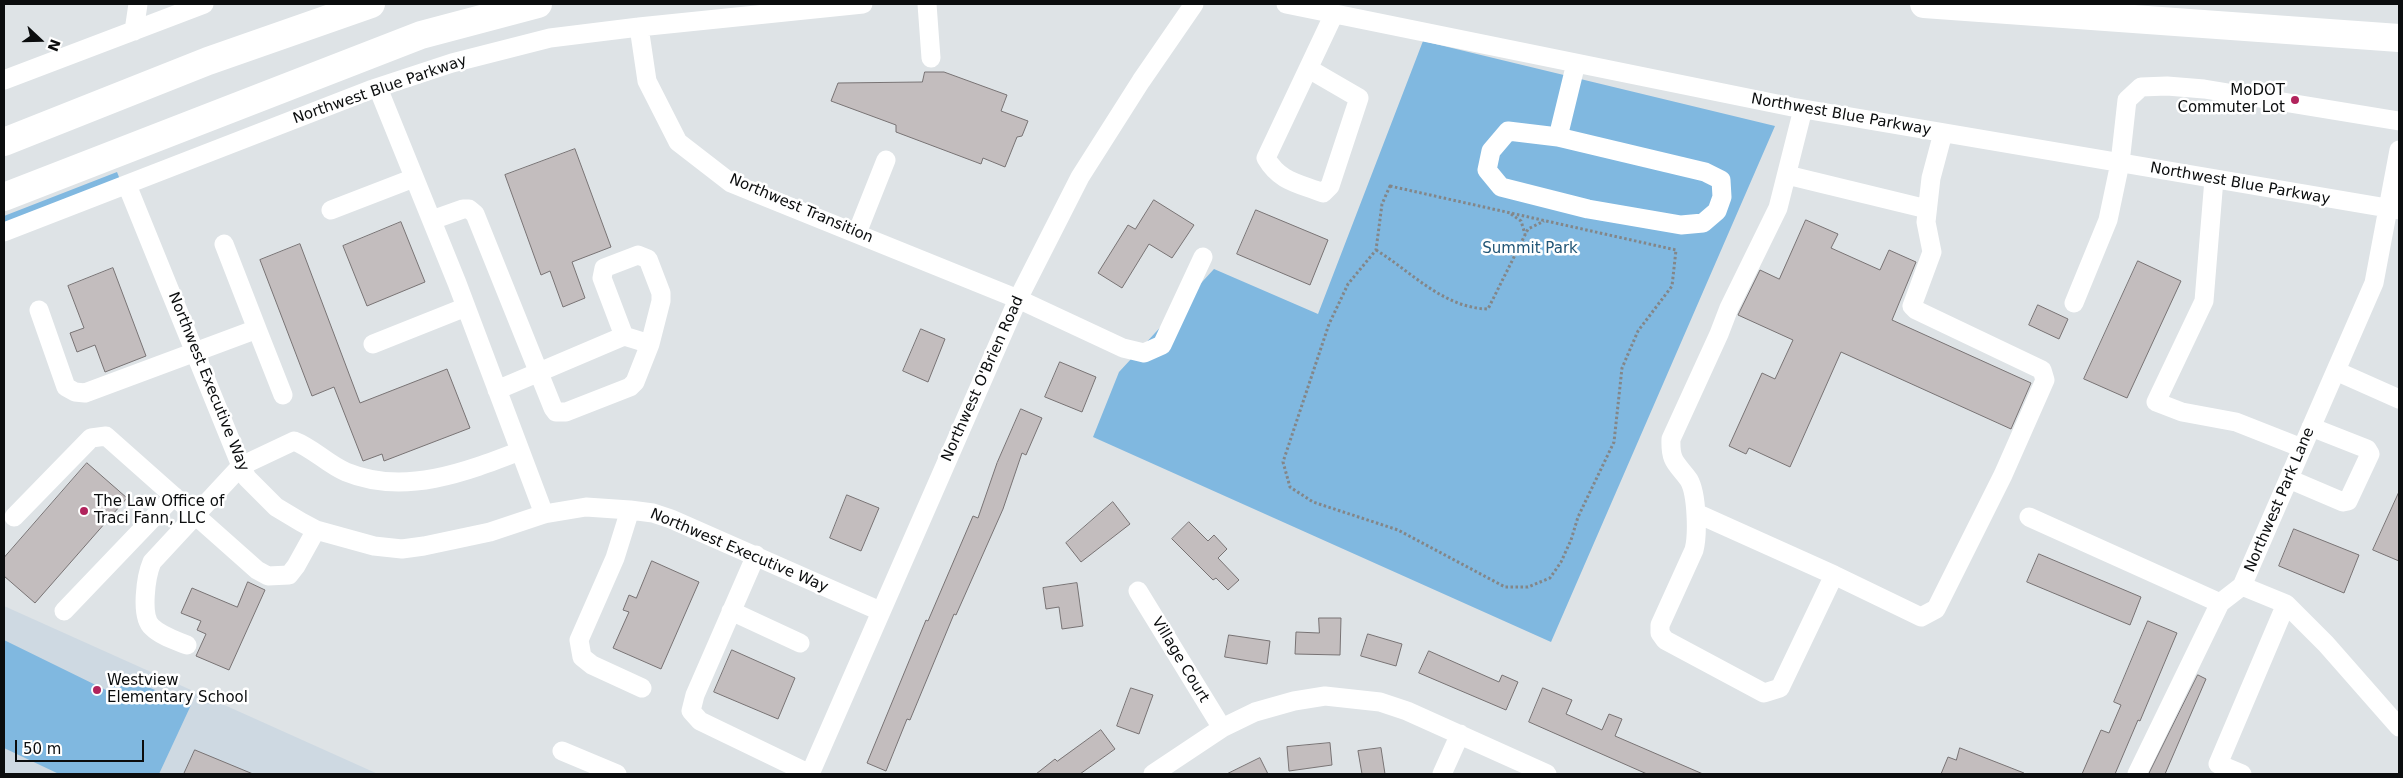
<!DOCTYPE html>
<style>
body{margin:0}
#map{position:relative;width:2403px;height:778px;overflow:hidden;background:#dee3e6;font-family:"DejaVu Sans",sans-serif}
canvas{display:block}
.frame{position:absolute;inset:0;border:5px solid #0b0d0e;pointer-events:none}
.north{position:absolute;left:15px;top:15px;width:50px;height:50px;-webkit-text-stroke:4px #fff;paint-order:stroke;rotate:111deg;font-size:14px;font-weight:700;line-height:20px;text-align:center;color:#0b0d0e}
.north::after{content:'';display:block;margin:auto;width:18px;height:22px;background:#0b0d0e;clip-path:polygon(50% 0,100% 100%,50% 72%,0 100%)}
.scale{position:absolute;left:15px;top:740px;width:129px;height:22px;box-sizing:border-box;border:2px solid #0b0d0e;border-top:0;padding-left:6px;font-size:15px;line-height:18px;white-space:nowrap;color:#0b0d0e;-webkit-text-stroke:4px #fff;paint-order:stroke}
</style>
<div id="map">
<canvas width="2403" height="778"></canvas>
<div class="frame"></div>
<div class="north">N</div>
<div class="scale">50 m</div>
</div>
<script>
const context = document.querySelector('canvas').getContext('2d');
context.lineJoin = 'round';
function fillPath(path, color) {
  context.fillStyle = color;
  context.fill(path, 'evenodd');
}
function strokePath(path, color, width, dash) {
  context.strokeStyle = color;
  context.lineWidth = width;
  context.lineCap = dash ? 'butt' : 'round';
  context.setLineDash(dash || []);
  context.stroke(path);
}
function drawText(font, color, halo, rows, align = 'center') {
  context.font = font + ' "DejaVu Sans",sans-serif';
  context.lineWidth = 5;
  context.setLineDash([]);
  context.textBaseline = 'middle';
  context.strokeStyle = halo;
  context.fillStyle = color;
  for (const [text, x, y, turn = 0] of rows) {
    context.save();
    context.translate(x, y);
    context.rotate((+turn || 0) * Math.PI / 180);
    context.textAlign = isNaN(turn) ? turn : align;
    if (halo) context.strokeText(text, 0, 0);
    context.fillText(text, 0, 0);
    context.restore();
  }
}
fillPath(new Path2D(`
 M4,606L378,774H4Z`), '#ced9e2');
fillPath(new Path2D(`
 M1423,41L1775,126L1551,642L1093,437L1119,372L1214,269L1318,314Z
 M117,172L121,182L4,229V216Z
 M4,640L108,691L117,674L191,705L159,774H59L4,748Z`), '#80b8e0');
const building = new Path2D(`
 M925,72H944L1007,95L1001,111L1028,121L1022,136L1017,137L1005,167L983,158L981,164L896,132V125L831,101L838,83L922,82Z
 M575,149L611,247L572,262L585,298L563,307L550,271L541,275L505,175Z
 M1154,200L1194,225L1172,258L1149,244L1122,288L1098,273L1128,225L1135,229Z
 M1256,210L1328,240L1310,285L1237,254Z
 M1806,220L1838,234L1831,248L1880,270L1889,250L1916,262L1892,320L2031,383L2011,429L1841,352L1790,467L1749,448L1746,454L1729,446L1762,373L1775,379L1793,340L1738,315L1760,270L1779,279Z
 M401,222L425,282L367,306L343,246Z
 M300,244L360,403L447,369L470,428L384,461L382,454L363,461L334,387L312,396L260,260Z
 M2138,261L2181,281L2127,398L2084,379Z
 M113,268L146,356L105,372L95,345L77,352L70,333L84,328L68,286Z
 M2038,305L2068,319L2059,339L2029,325Z
 M921,329L945,339L928,382L903,371Z
 M1060,362L1096,377L1082,412L1045,397Z
 M1021,409L1042,418L1026,455L1022,453L1003,509L956,615L954,614L910,720L907,719L886,771L867,763L926,620L928,621L973,516L978,518L997,463Z
 M87,463L127,498L35,603L4,576V558Z
 M2399,492V561L2373,550Z
 M847,495L879,508L861,551L830,538Z
 M1113,502L1130,524L1081,562L1066,543Z
 M1189,522L1208,541L1214,535L1227,549L1218,558L1239,580L1228,590L1216,578L1213,580L1172,539Z
 M2294,529L2359,555L2344,593L2279,566Z
 M2039,554L2141,597L2130,625L2027,582Z
 M652,561L699,582L661,669L613,648L629,612L623,610L629,595L636,598Z
 M248,582L265,590L229,670L196,656L206,634L197,630L201,621L181,613L192,588L237,607Z
 M1077,583L1083,626L1062,629L1059,607L1046,609L1043,588Z
 M1319,618H1341L1340,655L1295,654L1296,632L1319,633Z
 M2148,621L2177,633L2140,721L2138,720L2115,774H2082L2101,730L2109,733L2121,705L2114,702Z
 M1368,634L1402,644L1396,666L1361,656Z
 M1229,635L1270,641L1267,664L1225,657Z
 M732,650L795,678L778,719L714,692Z
 M1429,651L1499,682L1502,675L1518,682L1506,710L1419,673Z
 M2198,675L2206,679L2165,774H2149Z
 M1131,688L1153,695L1139,734L1117,726Z
 M1543,688L1572,700L1566,714L1602,730L1609,714L1622,719L1615,736L1703,774H1647L1529,722Z
 M1101,730L1115,749L1080,774H1036L1055,759L1057,761Z
 M1330,743L1332,765L1289,771L1287,747Z
 M1381,748L1385,774H1362L1358,751Z
 M1960,748L2024,773V774H1941L1948,757L1956,760Z
 M195,750L253,774H184Z
 M1260,758L1268,774H1227Z`);
fillPath(building, '#c3bdbe');
strokePath(building, '#787374', 1);
strokePath(new Path2D(`
 M1390,186L1676,250L1672,286L1638,331L1622,368L1614,442L1578,517L1571,540L1561,562L1550,578L1528,587H1505L1398,530L1313,502L1290,487L1283,462L1329,324L1348,284L1376,250L1382,204Z
 M1511,214L1521,221L1525,234
 M1376,250C1412,272 1443,308 1488,309L1528,229L1544,221`), '#838688', 3, [2.5, 2.5]);
strokePath(new Path2D(`
 M927,4L931,58
 M1286,4L1792,107L2399,210
 M639,27L647,81L678,142L731,183L1018,299L1123,348L1144,353L1162,345L1203,257
 M134,31L138,4
 M1309,69L1359,98L1330,186L1323,193C1298,183 1280,182 1266,158L1334,14
 M4,80L204,4
 M378,88L457,283L544,514
 M1558,137L1705,172L1721,180L1722,197L1717,211L1703,223L1681,225L1588,209L1501,187L1487,170L1491,151L1508,131L1558,137L1576,63
 M1787,175L1927,209
 M2214,179L2204,301L2156,402L2182,412L2236,422L2302,448
 M127,185L241,466L247,478L276,507L301,522L316,530L374,546L402,549L424,546L490,532L544,514L586,507L630,510L653,513L671,519L880,611
 M331,210L414,178
 M432,220L463,209H469L475,214L553,408L556,412H566L630,387L635,382L650,344
 M4,232L370,90L452,63L550,38L639,27L863,4
 M857,233L886,160
 M2074,303L2108,220L2120,163L2127,100L2141,87L2167,86L2204,89L2399,121
 M39,310L66,387L75,392L85,393L257,329L224,244
 M257,329L283,395
 M373,344L466,307
 M2336,371L2399,399
 M497,390L624,336L602,278L604,268L638,255L648,259L661,293V301L650,344L624,336
 M2289,479L2343,502L2348,501L2370,454L2367,449L2311,427
 M630,510L615,558L579,640L582,657L592,665L642,688
 M1696,513L1834,575L1780,688L1764,693L1665,640L1660,633V625L1694,550C1698,535 1697,494 1689,480C1677,463 1670,463 1671,439L1719,334L1729,308L1778,208L1803,109
 M14,517L91,438L106,436L257,570L268,576L289,575L296,566L316,530
 M2029,517L2220,603
 M756,555L695,695L691,711L700,721L810,774
 M1834,575L1921,617L1936,609L2003,475L2045,380L2042,370L1916,310L1912,306L1932,252L1926,222L1931,178L1943,133
 M2242,586L2286,604L2326,644L2399,727
 M1138,591L1222,728
 M64,611L174,496
 M731,611L800,643
 M187,645C175,640 161,636 152,627C140,616 146,576 152,562L241,466L294,441C313,448 327,464 346,472C404,496 466,472 520,451
 M562,751L617,774
 M810,774L1018,299L1080,177L1141,81L1194,4
 M1153,774L1222,728L1255,712L1294,701L1325,696L1380,702L1407,711L1547,774
 M1442,774L1460,734
 M2137,774L2220,603L2242,586L2374,283L2399,150
 M2242,774L2218,764L2286,604`), '#fff', 19);
strokePath(new Path2D(`
 M1924,4L2399,38
 M4,142L208,61L371,4
 M4,197L421,35L538,4`), '#fff', 28);
for (const [x, y, r, color] of [
 [2295,100,5,"#b1235c"],
 [84,511,5,"#b1235c"],
 [97,690,5,"#b1235c"]
]) {
  const dot = new Path2D();
  dot.arc(x, y, r, 0, 2 * Math.PI);
  context.fillStyle = color;
  context.fill(dot);
  strokePath(dot, '#fff', 2);
}
drawText('15px', '#0b0d0e', '#fff', [
 ["Northwest Blue Parkway",380,90,-19],
 ["Northwest Blue Parkway",1841,115,10],
 ["Northwest Blue Parkway",2240,184,10],
 ["Northwest Transition",801,209,23],
 ["Northwest O'Brien Road",983,379,-66],
 ["Northwest Executive Way",208,382,68],
 ["Northwest Park Lane",2280,500,-67],
 ["Northwest Executive Way",739,551,23],
 ["Village Court",1180,660,59]
]);
drawText('15px', '#0b0d0e', '#fff', [
 ["MoDOT",2285,91,"right"],
 ["Commuter Lot",2285,108,"right"],
 ["The Law Office of",94,502],
 ["Traci Fann, LLC",94,519],
 ["Westview",107,681],
 ["Elementary School",107,698]
], 'left');
drawText('15px', '#215576', '#fff', [
 ["Summit Park",1530,249]
]);
</script>
